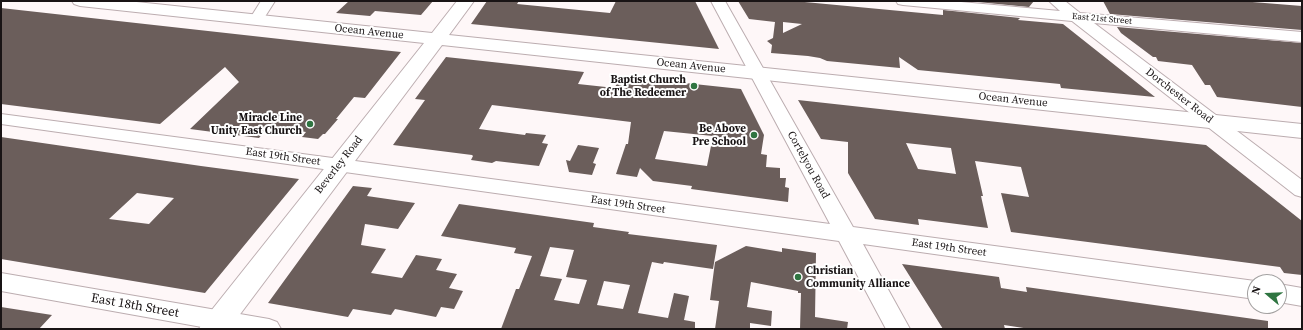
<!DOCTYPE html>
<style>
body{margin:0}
#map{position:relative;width:1303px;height:330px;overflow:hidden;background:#fef7f8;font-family:"Source Serif 4",serif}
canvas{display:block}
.frame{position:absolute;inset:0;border:2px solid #191415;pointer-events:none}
.north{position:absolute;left:1247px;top:274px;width:40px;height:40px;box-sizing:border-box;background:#fff;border:1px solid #a3a1a1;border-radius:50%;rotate:289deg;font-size:11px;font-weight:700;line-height:16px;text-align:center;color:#191415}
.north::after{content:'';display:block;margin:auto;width:14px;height:18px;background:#2f7541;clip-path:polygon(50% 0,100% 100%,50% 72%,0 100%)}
</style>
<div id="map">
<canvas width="1303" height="330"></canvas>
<div class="frame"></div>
<div class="north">N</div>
</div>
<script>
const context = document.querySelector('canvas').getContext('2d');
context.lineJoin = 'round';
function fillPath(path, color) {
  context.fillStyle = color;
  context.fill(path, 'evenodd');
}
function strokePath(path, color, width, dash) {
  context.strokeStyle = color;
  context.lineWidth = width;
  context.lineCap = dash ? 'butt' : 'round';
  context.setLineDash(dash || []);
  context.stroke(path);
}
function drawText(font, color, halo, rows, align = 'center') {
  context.font = font + ' "Source Serif 4",serif';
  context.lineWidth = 4;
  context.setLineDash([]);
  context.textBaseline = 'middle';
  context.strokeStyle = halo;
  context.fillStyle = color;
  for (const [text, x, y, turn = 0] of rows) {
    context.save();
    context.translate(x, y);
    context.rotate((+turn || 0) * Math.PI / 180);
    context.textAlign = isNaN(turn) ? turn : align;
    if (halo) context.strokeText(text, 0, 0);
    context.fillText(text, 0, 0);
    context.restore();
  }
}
fillPath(new Path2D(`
 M349,1H433L421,15L375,11L370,16L336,13Z
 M487,1H519L517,4L610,13L616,1H695L719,49L471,24Z
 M738,1H794L943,15V10L1020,18L1018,20L1063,24L1155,97L1061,88L1060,84L918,70L899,57L900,68L827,61L820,58L808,56L771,53L772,45L767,41L773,38L775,22L749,19ZM783,22L802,24L783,33Z
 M967,1H1034L1029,7Z
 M1103,1H1240L1302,6V30L1110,14Z
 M1,8L325,44L401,52L365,98L354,97L336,119H338L325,134H323L318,139L302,137L306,132L269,126L259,138L190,129L239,82L225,67L160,124L1,104Z
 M1117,27L1302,43V107L1217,97L1210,85H1205L1192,65L1158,61L1156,57H1153L1121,33Z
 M446,57L584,72L578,84L615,88L619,76L741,89L764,135L761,154L767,155L766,167L780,168V178H786L785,187L789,188L788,202L691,189L692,186L653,181L640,168L637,177L616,174L626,144H628L631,122L492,105L479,129L525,135L526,133L546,135L542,143L548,144L539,166L496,161L492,163L471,160L473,156L472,155L393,145L425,100L415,99ZM664,131L713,136L707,166L655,159Z
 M798,100L1206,145L1302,221V275L1284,273L1280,267L1011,232L1001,193L1029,197L1021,167L975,161L983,196H981L988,228L918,219L919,225L875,219L848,173V142L821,139ZM906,143L951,148L956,174L918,169Z
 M1,137L201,166L299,179L205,293L1,259ZM137,193L174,198L149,224L109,219Z
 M578,145L599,148L593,163L596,164L592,175L569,172L566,160L570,161Z
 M353,186L372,188L367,196L415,203L398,229L365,224L361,245L386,249L371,273L402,278L416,255L442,259L436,270L457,274L449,288L463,291L454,309L441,307L436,317L395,309L391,315L353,309L348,317L268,303Z
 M459,204L594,223L593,227L629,232L628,234L717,245L713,269L664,262L663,264L652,262L638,313L668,318L674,293L689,296L684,320L695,322V329H501L516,289H519L532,256L514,253L516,248L441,236ZM550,247L574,250L566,277L587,280L579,304L554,300L562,279L540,276ZM604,281L630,285L623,309L597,305Z
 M746,246L782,252V248L816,253L815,317L848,322L847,329H800L801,293H798V291L751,282L747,307L772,311L771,326L750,323V329H715L719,301L710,300L715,262Z
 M902,264L999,277L1001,288L1027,292L1026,287L1268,321V329H1030L1004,325L1005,329H943Z
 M1,307L52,315L39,329H1Z`), '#6b5e5b');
const street = new Path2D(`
 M261,1H275L261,23L256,24L251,23L249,20Z
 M711,1H725L853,227L1255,281L1258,282H1255V299L863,244L910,329H886L839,241L1,124V114L830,224Z
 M896,1H950L1060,11L1049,1H1065L1080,13L1302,32V42L1094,23L1302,180V197L1295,195L1072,21L903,5L898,4Z
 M1,273L269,319L277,322L281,329H213L1,291Z
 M1279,284L1302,288V306L1279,302Z`);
const secondary = new Path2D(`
 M72,1H127L432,33L457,1H474L449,35L1302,124V138L442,45L229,329H199L203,321L424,43L80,6L74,4Z`);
strokePath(street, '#bcadb0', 2);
strokePath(secondary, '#bcadb0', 2);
fillPath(street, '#fff');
fillPath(secondary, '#fff');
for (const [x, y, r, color] of [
 [694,86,4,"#2f7541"],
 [310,124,4,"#2f7541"],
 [754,135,4,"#2f7541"],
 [798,277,4,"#2f7541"]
]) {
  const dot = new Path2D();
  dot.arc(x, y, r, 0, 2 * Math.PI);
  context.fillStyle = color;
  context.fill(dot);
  strokePath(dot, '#fff', 1.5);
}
drawText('9px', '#191415', '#fff', [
 ["East 21st Street",1102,19,5]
]);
drawText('11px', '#191415', '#fff', [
 ["Ocean Avenue",369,32,6],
 ["Ocean Avenue",691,66,6],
 ["Dorchester Road",1179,96,38],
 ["Ocean Avenue",1013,100,6],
 ["East 19th Street",283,157,8],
 ["Beverley Road",339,165,-52],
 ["Cortelyou Road",808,165,61],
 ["East 19th Street",628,205,8],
 ["East 19th Street",949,248,8]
]);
drawText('bold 11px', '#191415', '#fff', [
 ["Baptist Church",686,80],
 ["of The Redeemer",686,93],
 ["Miracle Line",302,118],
 ["Unity East Church",302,131],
 ["Be Above",746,129],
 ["Pre School",746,142],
 ["Christian",806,271,"left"],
 ["Community Alliance",806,284,"left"]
], 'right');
drawText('13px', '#191415', '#fff', [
 ["East 18th Street",135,306,10]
]);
</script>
